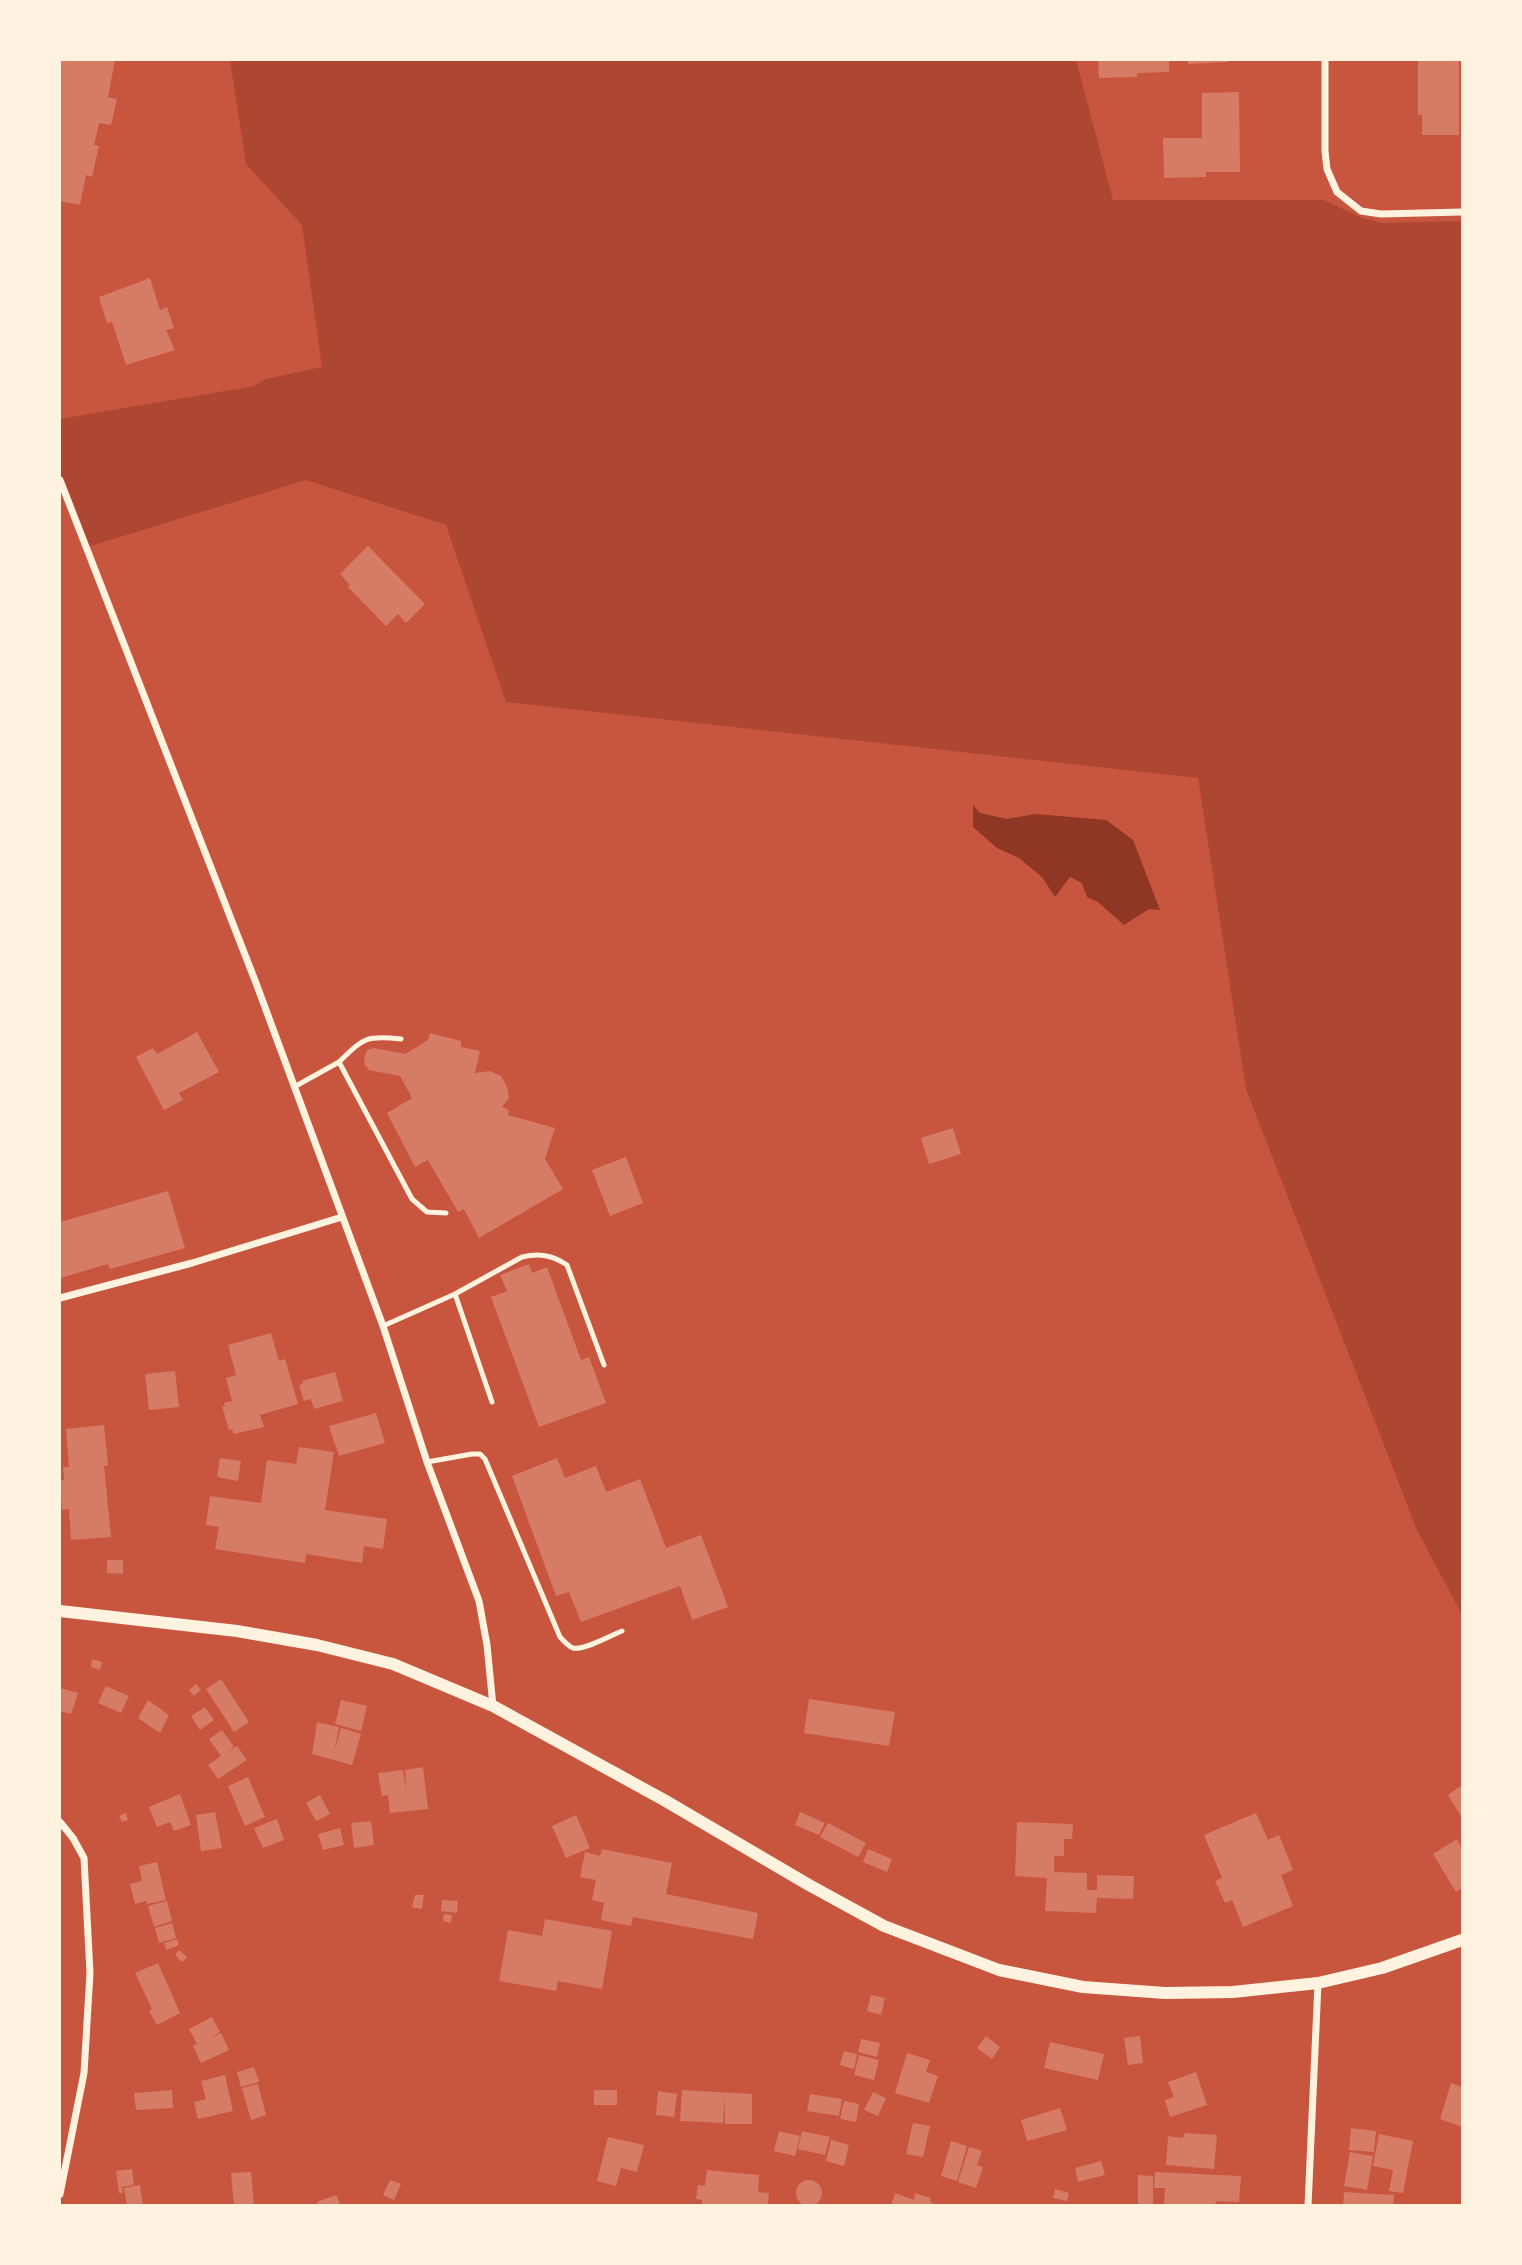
<!DOCTYPE html>
<style>
body{margin:0}
#map{position:relative;width:1522px;height:2265px;overflow:hidden;background:#c8553d;font-family:"Asap Condensed",sans-serif}
canvas{display:block}
.frame{position:absolute;inset:0;border:61px solid #fff3e0;pointer-events:none}
</style>
<div id="map">
<canvas width="1522" height="2265"></canvas>
<div class="frame"></div>
</div>
<script>
const context = document.querySelector('canvas').getContext('2d');
context.lineJoin = 'round';
function fillPath(path, color) {
  context.fillStyle = color;
  context.fill(path, 'evenodd');
}
function strokePath(path, color, width, dash) {
  context.strokeStyle = color;
  context.lineWidth = width;
  context.lineCap = dash ? 'butt' : 'round';
  context.setLineDash(dash || []);
  context.stroke(path);
}
fillPath(new Path2D(`
 M230,60H1076L1113,200H1324L1362,218L1383,223L1462,221V1615L1417,1530L1246,1089L1198,778L506,702L446,525L306,480L84,548L60,485V419L254,386L266,379L322,367L302,225L246,164Z`), '#ae4732');
fillPath(new Path2D(`
 M973,805L980,813L1007,819L1035,814L1106,820L1133,840L1160,910L1149,909L1124,925L1098,902L1087,897L1082,883L1070,877L1055,897L1042,877L1019,858L997,848L973,827Z`), '#8f3625');
fillPath(new Path2D(`
 M60,60H115L108,97L117,99L111,125L99,123L94,145L99,146L92,177L86,175L80,205L60,201Z
 M1098,60H1169V72L1137,73V77L1099,78Z
 M1188,60H1229V62L1188,64Z
 M1418,60H1459V135H1422V115H1418Z
 M1239,92L1240,172H1206V177L1164,178L1163,138H1202V93Z
 M150,278L160,310L167,307L174,328L166,330L175,350L126,365L112,322L107,323L99,297Z
 M368,546L425,604L406,623L398,614L386,626L348,587L350,585L340,574Z
 M197,1032L219,1072L179,1093L183,1100L164,1110L136,1057L153,1048L157,1054Z
 M430,1033L461,1041V1047L480,1051L475,1073L490,1071L501,1076L507,1087L509,1098L502,1107L509,1110L508,1115L555,1128L545,1159L563,1189L479,1238L464,1209L458,1212L428,1160L415,1167L387,1113L412,1098L400,1076L369,1070L365,1065L364,1059L367,1050L374,1048L405,1054L428,1040Z
 M953,1128L961,1154L929,1164L921,1138Z
 M626,1157L643,1203L610,1216L592,1170Z
 M168,1191L185,1248L110,1269L108,1264L60,1278V1222Z
 M529,1264L532,1273L547,1267L581,1360L589,1357L606,1403L539,1427L491,1297L507,1291L500,1275Z
 M271,1333L279,1361L285,1359L298,1404L260,1415L264,1427L234,1434L232,1429L229,1430L222,1406H225L224,1403L232,1401L226,1378L236,1375L228,1345Z
 M175,1371L179,1407L149,1410L145,1374Z
 M335,1372L343,1401L314,1409L311,1399L304,1401L299,1385L303,1384L302,1381Z
 M376,1413L385,1443L339,1456L329,1426Z
 M104,1425L108,1465L104,1466L111,1537L71,1540L69,1509L62,1510L60,1482V1480H64L63,1467H69L66,1429Z
 M299,1447L334,1452L325,1510L387,1519L383,1549L364,1546L362,1563L306,1554L305,1563L215,1549L219,1527L206,1525L210,1496L261,1503L267,1460L296,1464Z
 M220,1458L241,1461L238,1481L217,1477Z
 M557,1458L565,1478L596,1466L606,1492L640,1479L666,1548L701,1535L728,1607L692,1620L680,1586L581,1622L569,1592L556,1596L512,1476Z
 M107,1560H123V1574L107,1573Z
 M92,1659L102,1662L100,1670L91,1667Z
 M221,1679L249,1722L234,1732L206,1689Z
 M196,1684L201,1690L194,1696L189,1690Z
 M106,1686L129,1696L121,1713L98,1703Z
 M60,1688L78,1693L71,1714L60,1711Z
 M809,1699L895,1712L889,1746L804,1733Z
 M148,1700L169,1715L160,1733L138,1718Z
 M341,1700L367,1706L361,1731L335,1724Z
 M205,1707L214,1720L200,1730L191,1716Z
 M317,1722L339,1727L334,1752L341,1728L361,1734L352,1765L312,1754Z
 M222,1730L234,1747L227,1753L237,1746L247,1760L218,1779L208,1765L221,1756L209,1739Z
 M423,1767L428,1809L390,1813L388,1795L382,1796L378,1773L403,1770L407,1794L405,1770Z
 M248,1777L265,1817L245,1826L228,1786Z
 M1462,1785V1818L1448,1795Z
 M180,1794L191,1825L174,1831L170,1822L157,1827L149,1807Z
 M320,1795L330,1814L316,1821L306,1803Z
 M215,1812L222,1848L201,1851L196,1815Z
 M800,1812L825,1823L819,1835L795,1825Z
 M126,1813L128,1820L122,1822L119,1816Z
 M1256,1813L1268,1840L1279,1835L1293,1870L1281,1875L1293,1906L1243,1927L1232,1900L1225,1903L1215,1881L1222,1878L1204,1835Z
 M576,1815L590,1848L566,1858L552,1826Z
 M277,1819L284,1840L263,1848L254,1828Z
 M371,1821L374,1845L354,1848L351,1823Z
 M1017,1822L1073,1824L1072,1839H1064V1856H1054V1872L1087,1873V1890H1097V1875L1134,1876L1133,1899L1097,1898L1096,1913L1045,1911L1047,1878L1015,1876Z
 M828,1823L866,1843L858,1857L820,1837Z
 M340,1828L344,1845L323,1850L318,1834Z
 M1457,1839L1462,1849V1888L1456,1892L1433,1854Z
 M602,1849L672,1863L666,1894L758,1913L753,1939L633,1917L631,1926L601,1920L604,1903L592,1900L596,1880L580,1877L585,1852L600,1856Z
 M868,1849L892,1859L887,1872L863,1862Z
 M157,1862L166,1900L147,1904L146,1901L135,1904L130,1884L142,1881L139,1866Z
 M415,1895H424L422,1909L412,1907Z
 M442,1900L458,1901L457,1913L441,1911Z
 M167,1901L172,1921L154,1927L148,1906Z
 M444,1914L452,1915L451,1923L443,1921Z
 M545,1919L612,1931L602,1989L558,1981L556,1991L499,1981L508,1930L542,1936Z
 M172,1923L176,1938L159,1943L155,1928Z
 M177,1939L179,1945L166,1950L164,1943Z
 M179,1950L187,1957L182,1962L175,1955Z
 M158,1963L180,2013L157,2025L149,2011L158,2006L152,2009L135,1973Z
 M871,1995L885,1998L881,2015L867,2011Z
 M212,2017L220,2032L210,2038L221,2033L229,2050L201,2063L193,2046L197,2044L189,2029Z
 M986,2036L1000,2047L992,2059L977,2048Z
 M1140,2036L1143,2063L1128,2065L1124,2038Z
 M861,2039L880,2043L877,2057L858,2052Z
 M1050,2042L1104,2054L1098,2080L1044,2068Z
 M844,2051L857,2054L854,2069L840,2065Z
 M907,2053L930,2060L926,2072L938,2076L929,2103L895,2093Z
 M859,2055L879,2060L874,2080L854,2075Z
 M254,2067L259,2082L241,2087L237,2072Z
 M1196,2072L1207,2105L1170,2117L1165,2100L1174,2097L1168,2082Z
 M225,2075L233,2111L198,2119L194,2102L206,2099L201,2081Z
 M1451,2083L1462,2087V2127L1440,2119Z
 M258,2084L266,2115L251,2120L242,2088Z
 M172,2090L173,2108L136,2110L134,2093Z
 M594,2090H617V2105H594Z
 M682,2090L752,2094V2124H725V2101L723,2123L680,2121Z
 M658,2091L677,2094L674,2117L656,2115Z
 M873,2092L886,2098L878,2116L864,2110Z
 M810,2094L842,2099L839,2116L807,2111Z
 M844,2101L859,2104L856,2122L840,2119Z
 M1060,2108L1067,2130L1027,2141L1021,2120Z
 M913,2123L930,2126L923,2157L906,2154Z
 M1351,2128L1376,2131L1374,2152L1349,2150Z
 M779,2131L800,2136L795,2156L774,2151Z
 M802,2131L830,2137L825,2155L798,2149Z
 M1185,2133L1217,2135L1214,2169L1166,2165L1168,2136L1183,2138Z
 M1379,2134L1413,2141L1403,2193L1389,2191L1393,2170L1373,2166Z
 M608,2137L644,2145L637,2172L621,2168L616,2186L597,2181Z
 M831,2140L849,2145L844,2166L826,2161Z
 M951,2141L967,2146L957,2181L941,2176Z
 M969,2147L982,2151L977,2165L983,2167L976,2188L958,2182Z
 M1350,2152L1373,2156L1367,2190L1344,2186Z
 M1101,2161L1105,2175L1078,2182L1075,2168Z
 M132,2169L134,2185L122,2187L123,2193H119L116,2171Z
 M707,2170L759,2175L758,2192L769,2193L768,2206H702V2200L696,2199L698,2185L705,2186Z
 M251,2172L254,2206H234L231,2173Z
 M1155,2172L1241,2176L1239,2202L1216,2201L1215,2206H1164L1165,2188H1154Z
 M1138,2175L1153,2176V2205H1138Z
 M390,2180L401,2184L394,2200L383,2195Z
 M796 2193a13 13 0 1 1 26 0a13 13 0 1 1-26 0Z
 M140,2185L143,2206H127L124,2188Z
 M1055,2189L1069,2193L1067,2201L1053,2198Z
 M1344,2192L1394,2195L1393,2206H1343Z
 M895,2193L914,2200L915,2193L931,2198L930,2202L940,2206H891Z
 M336,2195L341,2206H318L317,2202Z`), '#d67c66');
strokePath(new Path2D(`
 M339,1062C364,1038 365,1035 401,1039
 M294,1087L339,1062L412,1199L427,1212L446,1213
 M455,1294L522,1257C539,1253 552,1255 567,1265L604,1365
 M383,1326L455,1294L492,1402
 M427,1462L472,1454H480L485,1459L560,1637C564,1641 568,1646 573,1648C583,1651 612,1635 622,1631`), '#fff3e0', 5);
strokePath(new Path2D(`
 M1325,60V151L1327,169L1337,192L1361,211L1381,214L1462,212
 M60,480L256,983L383,1326L427,1462L479,1601L487,1645L493,1706
 M60,1298L192,1263L342,1217
 M60,1822L73,1838L84,1858L90,1973L84,2073L60,2194
 M1308,2206L1318,1983`), '#fff3e0', 7);
strokePath(new Path2D(`
 M60,1611L237,1631L317,1645L393,1664L493,1706L664,1800L809,1885L884,1926L999,1970L1083,1987L1165,1993L1233,1992L1318,1983L1382,1968L1462,1940`), '#fff3e0', 12);
</script>
